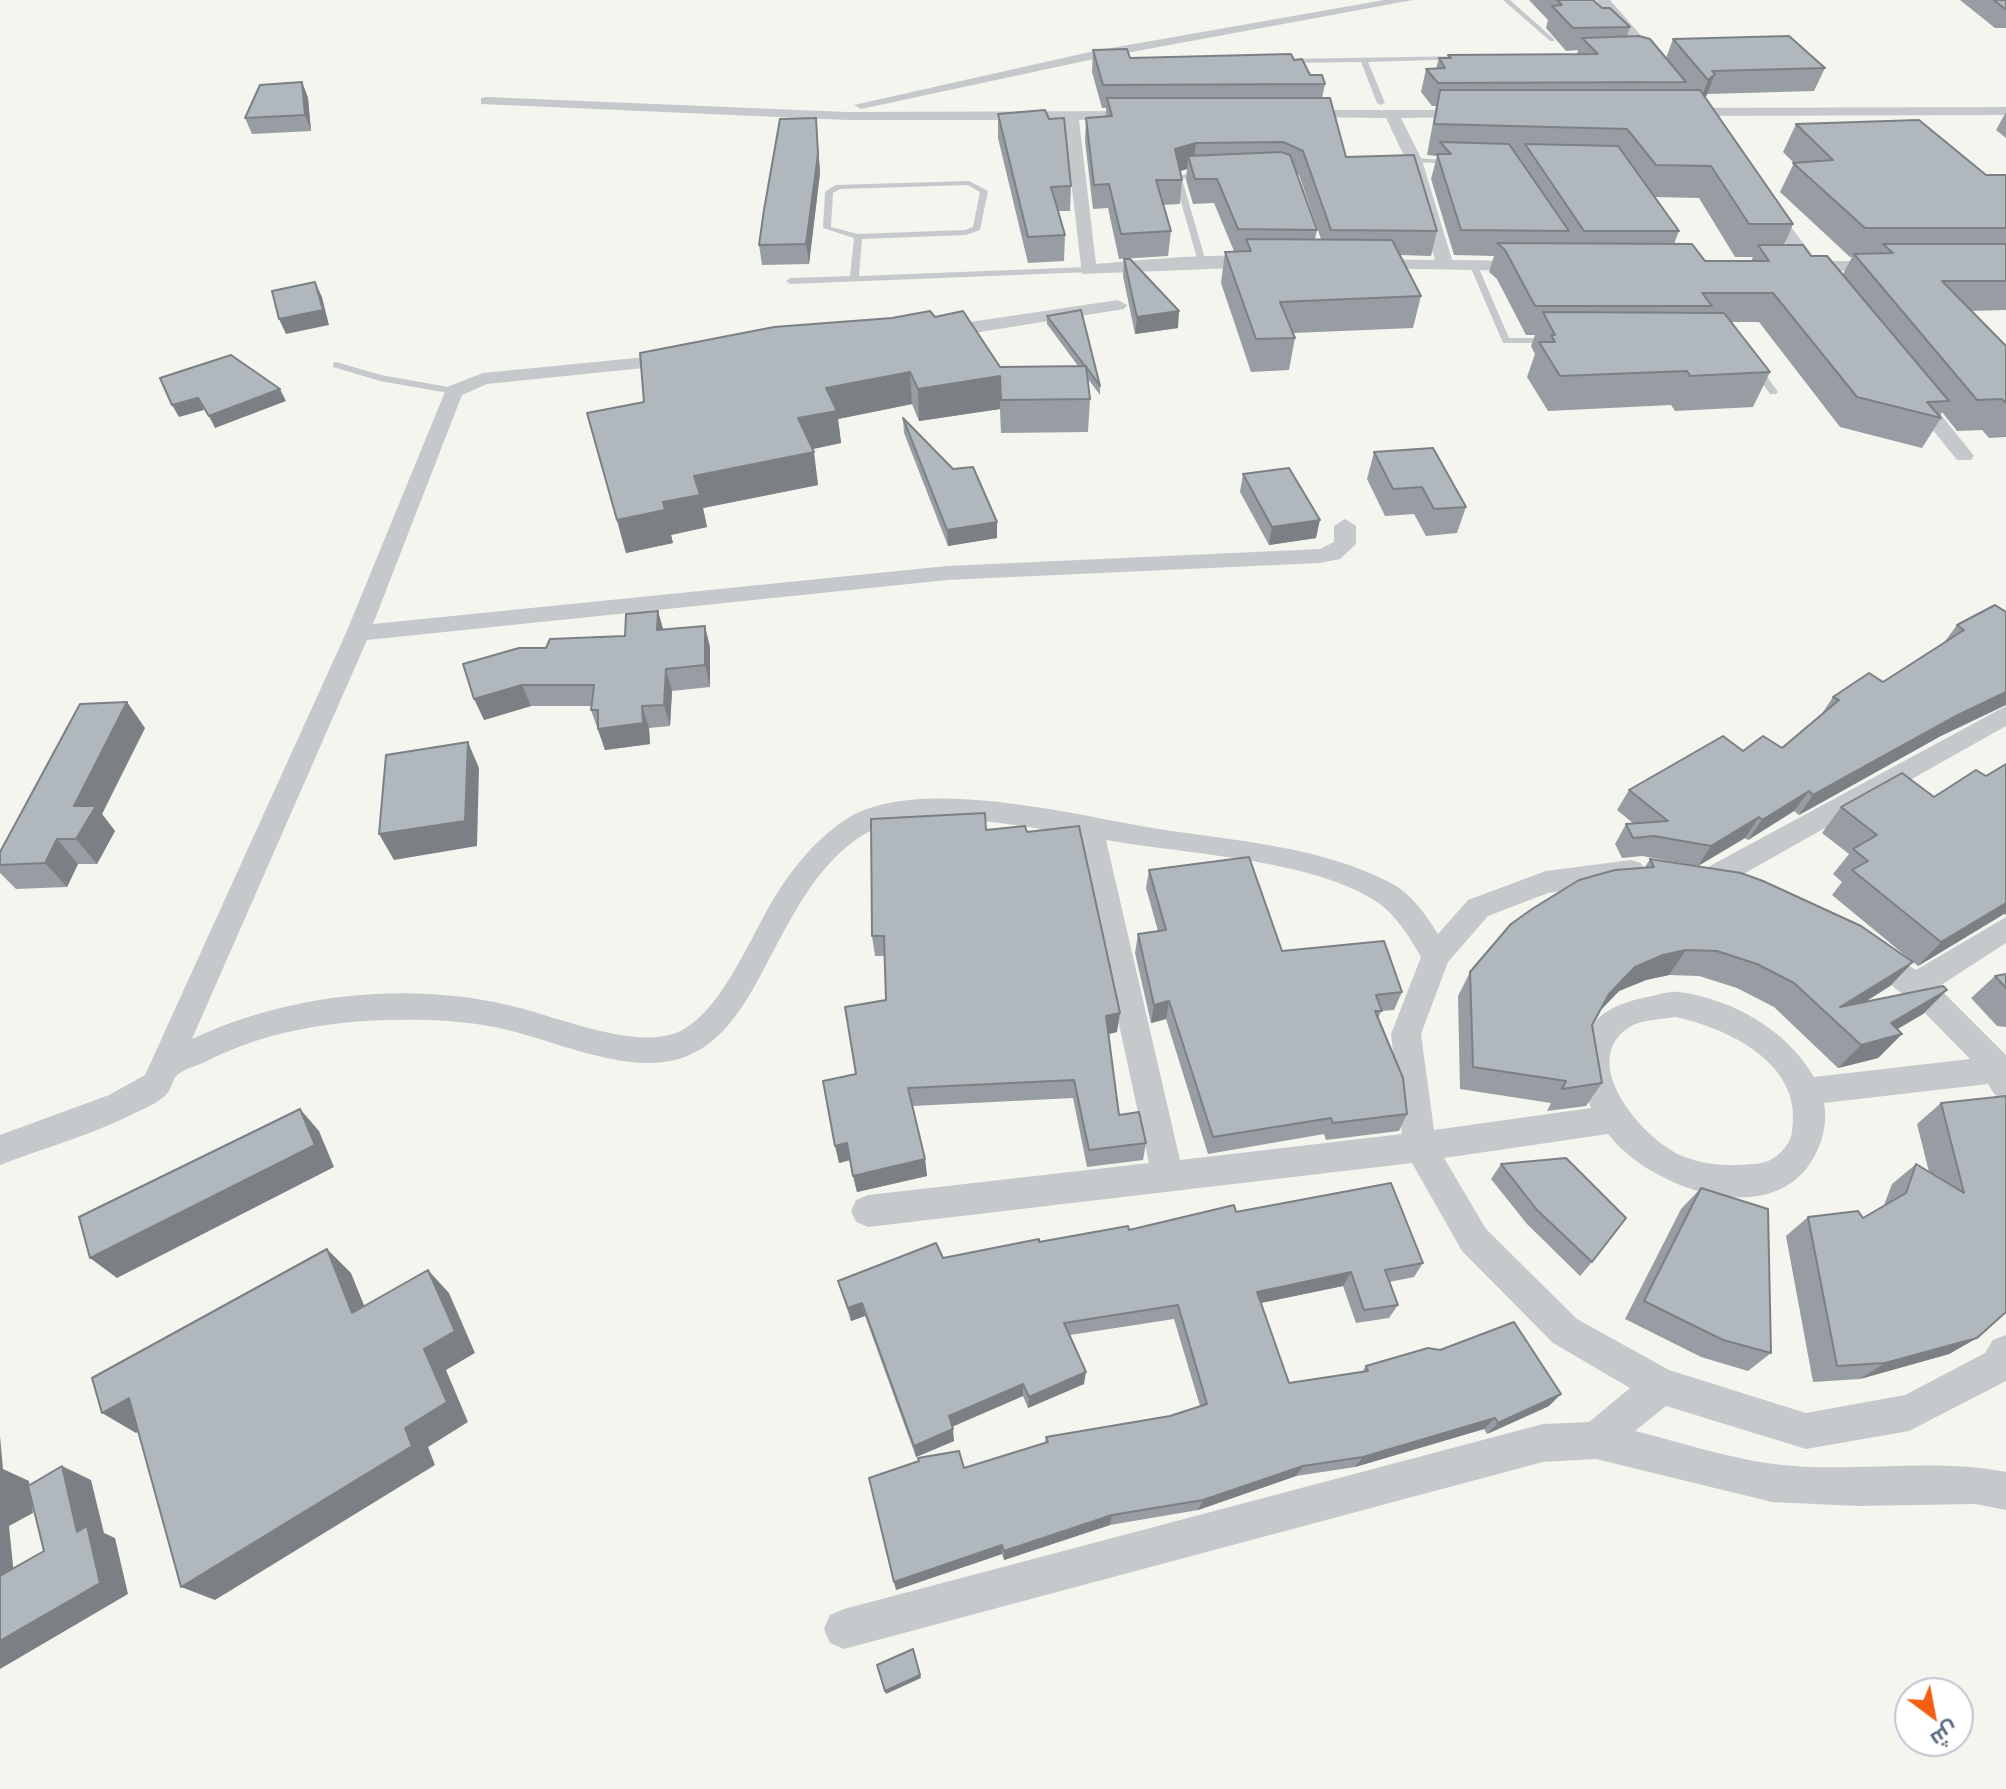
<!DOCTYPE html>
<meta charset="utf-8">
<style>
body{margin:0}
#map{position:relative;width:2006px;height:1789px;overflow:hidden;background:#f4f5ef;font-family:"Noto Sans",Cairo,sans-serif}
canvas{display:block}
.north{position:absolute;left:1894px;top:1677px;width:80px;height:80px;box-sizing:border-box;background:#fff;border:2px solid #bfc6ce;border-radius:50%;rotate:148deg;font-size:22px;font-weight:700;line-height:32px;text-align:center;color:#607084}
.north::after{content:'';display:block;margin:auto;width:28px;height:36px;background:#f35e11;clip-path:polygon(50% 0,100% 100%,50% 72%,0 100%)}
</style>
<div id="map">
<canvas width="2006" height="1789"></canvas>
<div class="north">ش</div>
</div>
<script>
const context = document.querySelector('canvas').getContext('2d');
context.lineJoin = 'round';
function fillPath(path, color) {
  context.fillStyle = color;
  context.fill(path, 'evenodd');
}
function strokePath(path, color, width, dash) {
  context.strokeStyle = color;
  context.lineWidth = width;
  context.lineCap = dash ? 'butt' : 'round';
  context.setLineDash(dash || []);
  context.stroke(path);
}
fillPath(new Path2D(`
 M1503,0H1510L1554,39V41H1550Z
 M1467,56L1469,59L1368,62L1385,103L1381,105L1377,103L1361,62L1284,63L1280,61L1284,59Z
 M1411,158L1454,160L1458,162L1454,164L1414,162L1410,160Z
 M1204,170L1208,172L1207,174L1182,179L1206,262L1202,265L1198,262L1174,177Z
 M969,181L988,191L980,230L966,235L862,239L859,276L1088,267L1091,268V272L790,284L786,281L790,278L850,276L854,238L823,228L825,192L835,185ZM968,185L980,192L973,227L965,230L858,234L831,227L833,193L840,189Z
 M1471,264L1478,266L1509,338H1552L1557,341L1555,343H1503L1470,266Z
 M336,362L381,375L454,388L459,391L454,394L380,381L333,367V363Z
 M1752,364H1758L1778,392L1776,394H1770L1750,366Z`), '#c6c9cc');
fillPath(new Path2D(`
 M1384,0H1413L1094,59L861,109L854,105L1094,51Z
 M1596,0H1610L1665,63V69H1655Z
 M486,97L847,112L1141,111L1148,115L1146,118L1079,120L1096,264C1123,262 1255,248 1270,262L1261,267L1082,274L1064,120H847L481,104V98Z
 M2006,107V115L1679,116L1672,112L1679,108Z
 M1299,110H1478V116L1473,117L1401,118L1422,160L1452,260L1529,261L1538,266L1529,271L1361,268L1358,264L1367,259L1435,260L1406,160L1386,118L1294,117L1292,114Z
 M1765,199L1771,201L1817,261H1885L1894,266L1885,271H1825L1823,277L1817,278L1807,271L1793,270L1790,266L1799,261L1757,204Z
 M1118,300L1127,305L1124,309L936,339L927,333L936,327Z
 M676,354L686,360L683,364L487,384L462,395L373,624L947,566L1320,549L1334,542V526L1345,519L1356,526V544L1340,559L1320,563L947,580L367,640L192,1039C286,994 407,981 508,1005C553,1015 628,1048 673,1034C720,1019 751,934 776,895C794,866 818,837 848,818C919,774 1079,816 1159,829C1236,841 1320,846 1391,883C1412,894 1425,914 1438,934L1468,900L1546,871L1631,860L1641,863L1645,871L1641,879L1548,893L1488,916L1448,962L1421,1034L1434,1130L1591,1108C1571,1052 1579,1011 1643,998C1654,996 1668,991 1679,992C1732,999 1787,1030 1814,1077L1970,1059L1917,1005L1861,962L1857,954L1861,946L1871,942L1916,970L2006,917V943L1938,987L2006,1055V1099L1995,1095L1988,1084L1824,1103C1827,1119 1824,1137 1817,1151C1779,1235 1651,1190 1608,1134L1444,1158L1486,1229L1577,1319L1669,1370L1806,1413L1905,1395L1985,1353L1993,1340L2006,1335V1381L1909,1431L1806,1449L1666,1406L1635,1431C1680,1442 1727,1458 1773,1464C1850,1474 1930,1457 2006,1472V1510L1975,1504L1857,1506L1772,1502L1596,1459L1543,1462L844,1649L830,1643L824,1629L830,1615L844,1609L1543,1424L1589,1422L1630,1388L1553,1343L1462,1251L1412,1163L868,1227L856,1222L851,1211L856,1200L868,1195L1149,1163L1078,835L1071,834C1023,826 920,807 876,828C816,856 787,928 757,982C740,1012 720,1043 687,1056C628,1080 547,1035 488,1026C448,1019 406,1019 365,1021C309,1025 255,1036 205,1062C196,1066 184,1069 177,1075C173,1079 172,1086 169,1091C163,1101 143,1109 133,1114C91,1135 44,1148 0,1165V1135L109,1095L145,1075L346,633L447,387L483,373ZM1106,840C1183,854 1317,859 1380,904C1398,918 1410,938 1421,957L1391,1034L1402,1134L1180,1160ZM1675,1017C1724,1027 1796,1060 1793,1120C1792,1128 1793,1136 1788,1143C1780,1156 1768,1164 1753,1164C1728,1166 1707,1166 1682,1156C1642,1139 1573,1058 1633,1025C1644,1020 1663,1019 1675,1017Z
 M1913,387L1920,389L1971,452L1974,456L1971,460H1957L1906,397L1903,393Z
 M2006,706V726L1715,890L1705,893L1695,890L1691,882L1695,874Z`), '#c6c9cc');
fillPath(new Path2D(`
 M1529,0H1593L1602,8L1630,27L1627,36L1666,58L1673,39L1825,68L1814,91L1707,94L1705,98L1793,224L1784,245L1811,256L1843,274L1852,257H1850L1780,192L1794,163L1783,152L1796,124L1986,175H2006V310L1971,311L2006,346V437L1989,438L1982,430L1957,431L1942,412L1940,417L1941,418L1922,448L1840,427L1759,322H1731L1770,372L1753,407L1675,411L1671,405L1548,411L1527,377L1535,354L1531,346L1535,335H1526L1497,279L1489,272L1494,256L1454,255L1431,179L1437,156L1427,155L1436,106H1432L1421,92L1426,69H1436L1439,58H1448V55L1577,54L1578,50L1566,51L1546,28L1548,20ZM1654,197L1699,198L1735,257H1753L1751,261H1705L1674,244L1679,231Z
 M1960,0H2006V28H1995Z
 M1093,50L1130,58L1294,60L1310,75L1325,84L1322,98L1346,157L1437,231L1431,256L1400,255L1421,296L1413,328L1293,333L1295,338L1289,370L1251,372L1221,283L1225,252L1234,251L1214,203L1193,204L1186,180L1187,169L1180,171L1182,180L1180,204L1163,205L1171,231L1168,256L1119,259L1108,208L1093,209L1085,141L1086,118L1106,117V108H1102L1092,72ZM1296,174L1299,175L1321,239H1315L1317,230Z
 M302,82L308,98L311,131L252,134L245,118Z
 M2006,112V138L1996,130Z
 M998,114L1071,186L1070,211H1058L1065,235L1064,261L1028,263L998,138Z
 M816,118L820,173L809,264L762,265L759,245Z
 M1124,259L1178,328L1135,334L1123,276Z
 M1047,316L1100,386V395L1088,379L1090,399L1088,432L1001,433L1000,409L919,421L912,404L838,419L841,443L813,449L818,485L703,508L707,527L671,535L673,543L626,553L587,413L644,402L935,317L1000,367L1078,366L1047,324Z
 M903,418L997,538L948,546L904,433Z
 M1374,452L1466,507L1457,533L1426,536L1414,514L1385,516L1367,479Z
 M1243,474L1316,538L1269,545L1240,492Z
 M1995,605L1939,737L1799,815L1794,811L1748,840L1745,838L1698,866L1642,856L1622,858L1615,844L1626,824H1634L1617,810L1629,790L1743,751L1782,748L1821,715L1833,697L1883,682L1943,644L1957,625Z
 M663,630L710,647V687L672,691L670,726L649,728L650,744L605,750L591,710V706H531L484,720L546,648Z
 M145,728L102,814L115,831L97,864H78L67,887L16,889L0,873V852Z
 M2006,764V915L2004,914L1918,966L1832,895L1842,882L1833,874L1849,854L1822,833L1841,807L1934,797L1986,776Z
 M986,830L1027,832L1117,1032L1108,1034L1119,1115L1146,1143L1143,1160L1087,1167L1073,1098L912,1106L925,1159L927,1176L857,1192L850,1160L839,1163L856,1074L886,1000L885,956H875L872,936Z
 M1650,859L1913,962L1890,986L1865,1002L1947,990L1923,1014L1897,1029L1902,1034L1878,1058L1838,1068L1774,1007L1737,988L1699,976L1669,975L1646,980L1619,991L1598,1013L1592,1025L1602,1083L1586,1106L1547,1111L1551,1103L1460,1089L1458,996L1470,972L1645,867Z
 M1149,870L1282,951L1402,992L1394,1010L1381,1011L1378,1019L1407,1114L1399,1131L1326,1140L1324,1134L1208,1154L1166,1019L1151,1023L1135,953L1138,934L1158,931L1146,888Z
 M2006,974V1027L1997,1026L1971,998L1995,976Z
 M2006,1096L1977,1338L1949,1354L1860,1379L1813,1382L1786,1236L1808,1217L1863,1218L1884,1205L1892,1184L1916,1164L1929,1172L1917,1124L1941,1103Z
 M1501,1164L1592,1262L1580,1276L1527,1224L1491,1179Z
 M1701,1188L1771,1353L1748,1371L1701,1357L1625,1319L1681,1209Z
 M1236,1212L1423,1263L1414,1277L1389,1282L1398,1305L1389,1318L1356,1323L1343,1286L1261,1303L1289,1383L1362,1372L1366,1366L1549,1406L1487,1434L1484,1429L1355,1467L1296,1476L1198,1510L1110,1525L1004,1560L1002,1554L896,1590L964,1468L1045,1443L1046,1437L1170,1416L1200,1406L1174,1319L1070,1335L1084,1384L1028,1408L1023,1396L952,1427L954,1441L916,1457L865,1316L851,1321L838,1281L943,1258L1039,1242L1129,1230Z`), '#979da3');
fillPath(new Path2D(`
 M1715,74L1706,97L1699,103L1708,80Z
 M302,82L308,98L311,131L305,115Z
 M816,118L820,173L809,264L806,244Z
 M1196,143L1193,167L1188,156L1187,169L1172,174L1175,149Z
 M315,282L322,297L329,325L286,334L279,319Z
 M1179,311L1178,328L1135,334L1137,317Z
 M910,372L912,404L838,419L841,443L803,451L798,418L826,388Z
 M1000,376V409L919,421L918,389Z
 M280,389L286,401L215,428L209,416Z
 M198,398L204,410L179,417L172,405Z
 M814,452L818,485L703,508L707,527L671,535L673,543L626,553L617,520L663,502L694,476Z
 M1320,520L1316,538L1269,545L1272,527Z
 M997,522V538L948,546L947,530Z
 M658,611L664,632L657,630Z
 M705,626L710,647V687L705,665Z
 M666,669L672,691L670,726L664,705Z
 M522,685L531,706L484,720L474,699Z
 M2006,692V705L1939,737L1799,815L1813,795L1956,716Z
 M127,702L145,728L102,814L115,831L97,864L76,839L74,806Z
 M642,706L649,728L650,744L605,750L598,729Z
 M468,742L479,768L477,846L394,860L379,834Z
 M1809,791L1794,811L1748,840L1762,820Z
 M1759,817L1745,838L1698,866L1711,846Z
 M57,839L78,864L67,887L45,863Z
 M2006,903V913L2004,914L1918,966L1941,942Z
 M1686,950L1669,975L1646,980L1619,991L1593,1018L1609,994L1635,967L1663,955Z
 M1913,962L1890,986L1835,1021L1840,1007Z
 M1947,990L1923,1014L1879,1040L1902,1034L1878,1058L1838,1068L1861,1045L1891,1023Z
 M1169,1001L1166,1019L1151,1023L1154,1005Z
 M1120,1013L1117,1032L1104,1035L1106,1016Z
 M300,1109L319,1131L334,1167L117,1278L90,1258Z
 M847,1143L850,1160L839,1163L835,1146Z
 M925,1159L927,1176L857,1192L853,1176Z
 M327,1249L351,1273L376,1335L352,1313Z
 M428,1270L449,1293L475,1353L446,1370L468,1422L428,1447L435,1465L215,1600L181,1587L405,1428L424,1349Z
 M1351,1272L1343,1286L1251,1305L1257,1292Z
 M862,1303L865,1316L851,1321L848,1308Z
 M1977,1338L1949,1354L1860,1379L1885,1363Z
 M1086,1372L1084,1384L1028,1408L1029,1397Z
 M1023,1384V1396L951,1427L949,1416Z
 M1561,1394L1549,1406L1487,1434L1498,1423Z
 M129,1398L162,1418L136,1433L102,1413Z
 M1495,1418L1484,1429L1355,1467L1363,1457Z
 M953,1429L954,1441L916,1457L914,1446Z
 M0,1436L3,1469L29,1481L33,1513L9,1526L16,1595L0,1590Z
 M62,1466L91,1480L104,1533L115,1538L128,1594L0,1669V1641L77,1532Z
 M1303,1466L1296,1476L1198,1510L1203,1500Z
 M1112,1515L1110,1525L1004,1560V1551Z
 M1002,1545V1554L896,1590L894,1582Z
 M920,1675L921,1678L886,1694L885,1691Z`), '#7b8084');
const building = new Path2D(`
 M1557,0H1593L1602,8H1610L1630,27L1573,28L1552,6L1562,5Z
 M1994,0H2006V9H2005Z
 M1639,36L1650,39L1686,82L1438,83L1426,69L1445,68L1439,58H1451L1448,55L1598,54L1582,38Z
 M1789,36L1825,68L1712,71L1715,74L1708,80L1673,39Z
 M1127,49L1130,58L1291,54L1294,60L1302,59L1310,75H1322L1325,84L1103,85L1093,50Z
 M302,82L305,115L245,118L260,85Z
 M1440,90H1700L1793,224H1749L1711,166L1656,165L1627,129L1434,124Z
 M1107,98H1330L1346,157L1414,155L1437,231L1331,230L1303,151L1283,142L1196,143L1175,149L1182,180H1156L1171,231L1121,234L1109,184L1094,185L1086,118L1112,116Z
 M1045,110L1049,119L1064,118L1071,186L1051,187L1065,235L1028,237L998,114Z
 M816,118L818,154L806,244L759,245L764,210L780,119Z
 M1919,120L1986,175H2006V228H1865L1793,163L1833,160L1796,124Z
 M1440,142L1509,144L1569,231L1461,230L1437,154H1451Z
 M1525,144L1618,146L1679,231H1584Z
 M1281,152L1290,155L1317,230L1238,229L1217,179H1195L1188,156Z
 M1246,239L1392,240L1421,296L1280,302L1295,338L1256,339L1225,252L1251,251Z
 M1497,243L1692,244L1705,261H1769L1758,245H1803L1811,256H1827L1949,401L1927,402L1941,418L1857,397L1773,293H1702L1712,306H1535L1505,250Z
 M1883,244H2006V281H1942L2006,346V403L2002,399L1977,400L1854,254L1893,253Z
 M1124,259H1130L1179,311L1137,317Z
 M315,282L323,310L279,319L272,291Z
 M1081,310L1100,386L1087,368L1086,366H1085L1047,316Z
 M930,311L935,317L963,311L1000,367L1086,366L1090,399L1001,400L1000,376L918,389L910,372L826,388L837,411L798,418L814,452L694,476L700,495L663,502L665,510L617,520L587,413L644,402L640,353L774,327L892,318Z
 M1543,312L1724,313L1770,372L1690,376L1687,371L1560,376L1539,342H1555L1551,335H1555Z
 M231,355L280,389L209,416L198,398L172,405L160,378Z
 M903,418L953,469L973,467L997,522L947,530Z
 M1433,448L1466,507L1434,509L1422,487L1393,489L1374,452Z
 M1289,468L1320,520L1272,527L1243,474Z
 M1995,605L2006,612V692L1956,716L1813,795L1809,791L1762,820L1759,817L1711,846L1654,836L1633,838L1626,824L1668,821L1629,790L1723,736L1743,751L1763,736L1782,748L1839,700L1833,697L1869,673L1883,682L1964,630L1957,625Z
 M658,611L657,630L705,626V665L666,669L664,705L642,706L643,723L598,729V710H591L594,685H522L474,699L463,664L519,648H546L550,639L625,636L626,614Z
 M127,702L74,806H96L76,839H57L45,863L0,865V852L80,704Z
 M468,742L465,821L379,834L386,755Z
 M2006,764V903L1941,942L1852,870L1868,861L1853,849L1877,835L1841,807L1902,773L1934,797L1976,770L1986,776Z
 M985,813L986,830L1025,826L1027,832L1079,826L1120,1013L1106,1016L1119,1115L1139,1112L1146,1143L1089,1150L1074,1080L908,1088L925,1159L853,1176L847,1143L835,1146L823,1081L856,1074L845,1007L886,1000L884,936H872L871,819Z
 M1249,857L1282,951L1384,941L1402,992L1376,995L1382,1011H1375L1403,1078L1407,1114L1333,1123L1331,1118L1213,1137L1169,1001L1154,1005L1138,934L1166,930L1149,870Z
 M1650,859L1741,873L1763,881L1861,926L1913,962L1840,1007L1943,986L1947,990L1891,1023L1902,1034L1861,1045L1794,983L1757,964L1717,951L1686,950L1663,955L1635,967L1609,994L1592,1025L1602,1083L1562,1089L1566,1081L1473,1067L1470,972L1511,924L1532,909L1579,880L1615,870L1654,867Z
 M2006,974V988L1995,976Z
 M2006,1096V1312L1977,1338L1885,1363L1837,1366L1808,1217L1858,1211L1863,1218L1906,1193L1916,1164L1964,1193L1941,1103Z
 M300,1109L315,1145L90,1258L79,1217Z
 M1566,1158L1626,1218L1592,1262L1537,1210L1501,1164Z
 M1391,1183L1423,1263L1385,1270L1398,1305L1364,1310L1351,1272L1257,1292L1289,1383L1368,1371L1366,1366L1428,1348L1440,1350L1514,1322L1561,1394L1498,1423L1495,1418L1363,1457L1303,1466L1203,1500L1112,1515L1004,1551L1002,1545L894,1582L869,1478L919,1461L918,1458L959,1451L964,1468L1048,1442L1046,1437L1170,1416L1207,1404L1178,1305L1064,1323L1086,1372L1029,1397L1023,1384L949,1416L953,1429L914,1446L862,1303L848,1308L838,1281L936,1243L943,1258L1039,1239V1242L1128,1226L1129,1230L1234,1205L1236,1212Z
 M1701,1188L1768,1209L1771,1353L1723,1340L1644,1301Z
 M327,1249L352,1313L428,1270L455,1331L424,1349L447,1402L405,1428L412,1446L181,1587L129,1398L102,1413L92,1378Z
 M62,1466L77,1532L87,1526L100,1583L0,1641V1576L44,1551L28,1486Z
 M0,1480L2,1501L0,1502Z
 M913,1649L920,1675L885,1691L877,1665Z`);
fillPath(building, '#b0b7bd');
strokePath(building, '#7b8084', 2);
</script>
